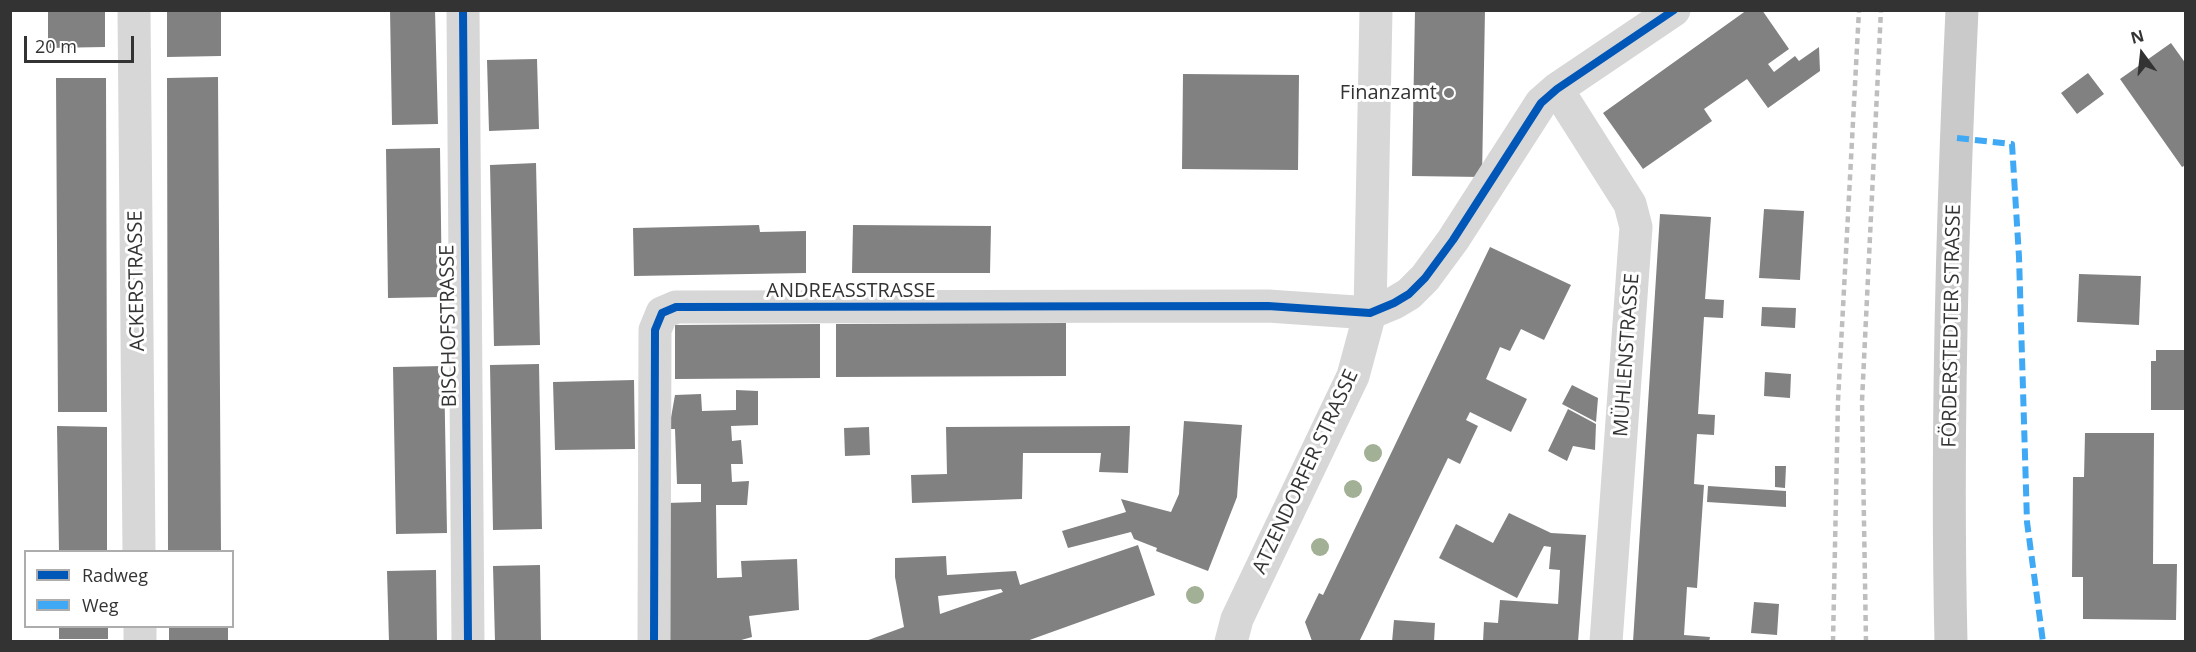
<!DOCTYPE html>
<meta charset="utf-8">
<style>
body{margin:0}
#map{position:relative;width:2196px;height:652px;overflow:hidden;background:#fff;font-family:"Open Sans",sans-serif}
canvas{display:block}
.frame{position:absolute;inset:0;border:12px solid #333;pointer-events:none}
.legend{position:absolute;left:24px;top:550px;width:210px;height:78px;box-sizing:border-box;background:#fff;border:2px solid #adadad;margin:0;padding:8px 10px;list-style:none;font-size:18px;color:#333}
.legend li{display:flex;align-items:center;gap:12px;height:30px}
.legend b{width:30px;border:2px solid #adadad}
.north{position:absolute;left:2112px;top:24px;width:60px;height:60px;-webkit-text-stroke:4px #fff;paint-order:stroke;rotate:345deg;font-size:16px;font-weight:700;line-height:24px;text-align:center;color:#333}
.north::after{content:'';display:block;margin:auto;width:21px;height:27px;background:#333;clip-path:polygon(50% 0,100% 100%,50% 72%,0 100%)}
.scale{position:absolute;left:24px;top:36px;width:110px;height:27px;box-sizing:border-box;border:3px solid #333;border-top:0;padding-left:8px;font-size:18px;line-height:21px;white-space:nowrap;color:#333;-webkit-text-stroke:4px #fff;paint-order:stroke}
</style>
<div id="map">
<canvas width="2196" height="652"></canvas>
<div class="frame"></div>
<ul class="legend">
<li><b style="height:8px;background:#0057b8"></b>Radweg</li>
<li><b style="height:8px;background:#3fa9f5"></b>Weg</li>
</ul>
<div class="north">N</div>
<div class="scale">20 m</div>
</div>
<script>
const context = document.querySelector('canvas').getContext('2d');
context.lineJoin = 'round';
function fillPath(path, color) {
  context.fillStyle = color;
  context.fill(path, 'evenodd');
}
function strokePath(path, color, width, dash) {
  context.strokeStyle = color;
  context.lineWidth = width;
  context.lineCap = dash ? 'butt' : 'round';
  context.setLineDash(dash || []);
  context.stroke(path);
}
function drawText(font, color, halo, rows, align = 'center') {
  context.font = font + ' "Open Sans",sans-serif';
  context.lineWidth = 6;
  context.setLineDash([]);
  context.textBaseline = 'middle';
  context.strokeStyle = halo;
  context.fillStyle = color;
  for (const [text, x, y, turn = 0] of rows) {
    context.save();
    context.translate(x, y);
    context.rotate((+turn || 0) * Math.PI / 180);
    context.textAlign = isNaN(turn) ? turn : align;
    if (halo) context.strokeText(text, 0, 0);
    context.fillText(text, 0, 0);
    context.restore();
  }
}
fillPath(new Path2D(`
 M48,10H105V47L48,48Z
 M167,10H221V56L167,57Z
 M390,10H435L438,124L392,125Z
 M1415,10H1485L1482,177L1412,176Z
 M1747,10H1762L1789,49L1768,64L1774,72L1795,56L1799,61L1819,47L1820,71L1768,108L1747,79L1704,109L1712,121L1643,169L1603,113Z
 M2171,43L2186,64V165L2182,167L2120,79Z
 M537,59L539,129L489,131L487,60Z
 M2088,73L2104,94L2077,114L2061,93Z
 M1183,74L1299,75L1298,170L1182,169Z
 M218,77L221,552H168L167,78Z
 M56,78H106L107,412H58Z
 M440,148L442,297L388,298L386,149Z
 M536,163L540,345L494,346L490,165Z
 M1764,209L1804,211L1800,280L1759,278Z
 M1660,214L1711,217L1705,299L1724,300L1723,318L1704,317L1698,414L1715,415L1714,435L1697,434L1694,484L1704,485L1697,588L1687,587L1684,635L1710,637L1709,642H1633Z
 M759,225L760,232L806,231V273L634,276L633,228Z
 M853,225L991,226L990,273H852Z
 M1490,247L1571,285L1544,340L1521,329L1510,351L1500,347L1486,379L1527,399L1511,432L1470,412L1466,420L1478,426L1460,464L1448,458L1359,642L1312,641L1305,622L1319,593L1323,595Z
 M2079,274L2141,276L2139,325L2077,322Z
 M1762,307L1796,308L1795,328L1761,326Z
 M1066,323V376L836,377V324Z
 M820,324V378L675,379V325Z
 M2156,350H2186V410H2151V361H2156Z
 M539,364L542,529L493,530L490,365Z
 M444,366L447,533L396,534L393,367Z
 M1765,372L1791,374L1790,398L1764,396Z
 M634,380L635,449L555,450L553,382Z
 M1572,385L1598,398L1596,422L1562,404Z
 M736,390L758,391V425L731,426L732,441L741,440L743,464H731L732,482L749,481L747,505H716L717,578L742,577L741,561L797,559L799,610L749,616L752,637L734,642H669L666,503L701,502V484H677L675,429H669L675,395L701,394L702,411L736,410Z
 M1568,409L1596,424L1595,450L1573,446L1567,461L1548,451Z
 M1184,421L1242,425L1237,497L1208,571L1156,551L1157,548L1134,539L1131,532L1068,548L1062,531L1126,512L1121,499L1171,512L1179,494Z
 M57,426L107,427V552H59Z
 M1130,426L1128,473L1099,472L1101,453H1023L1022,499L912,503L911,475L947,474L946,427Z
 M869,427L870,455L845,456L844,428Z
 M2085,433H2154L2153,564H2177L2176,620L2083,619V577H2072L2073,477H2084Z
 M1775,466H1786L1785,488L1775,487Z
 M1708,486L1786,491V507L1707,502Z
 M1509,513L1551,533L1586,535L1578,642H1483L1484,622L1498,623L1500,600L1558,604L1560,570L1549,569L1551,547L1544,546L1517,598L1439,558L1456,524L1493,543Z
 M1138,545L1155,595L1024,642H863L904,627L895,577V558L946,556L947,575L1016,571L1020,585ZM1001,589L1003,592L940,614L938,596Z
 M540,565L541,642H495L493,566Z
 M436,570L437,642H389L387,571Z
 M1754,602L1779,604L1777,635L1751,633Z
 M1394,620L1435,623L1434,642H1392Z
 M59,627H108V639H59Z
 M169,627H228V642H169Z`), '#818181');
strokePath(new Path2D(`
 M134,10L139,552
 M463,10L468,642
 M1557,89L1630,204L1636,227L1606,642
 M140,626V642
 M654,642L655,330L662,313L676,307L1268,306L1370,313L1394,303L1409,294L1425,278L1453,240L1541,103L1557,89L1674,10
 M1231,642L1237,619L1353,376L1370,313L1376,10`), '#d7d7d7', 33);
strokePath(new Path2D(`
 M1951,642C1946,431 1952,221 1962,10`), '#cacaca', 33);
strokePath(new Path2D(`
 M1833,642L1838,401L1859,10
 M1866,642L1862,401L1881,10`), '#bebebe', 4.5, [6, 4.5]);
strokePath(new Path2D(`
 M1957,138L2012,144L2019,257L2027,522L2043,642`), '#3fa9f5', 6, [12, 6]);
strokePath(new Path2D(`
 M463,10L468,642
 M654,642L655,330L662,313L676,307L1268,306L1370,313L1394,303L1409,294L1425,278L1453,240L1541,103L1557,89L1674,10`), '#0057b8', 8);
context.fillStyle = '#a2b095';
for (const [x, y] of [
 [1373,453],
 [1353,489],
 [1320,547],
 [1195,595]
]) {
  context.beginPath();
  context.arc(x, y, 9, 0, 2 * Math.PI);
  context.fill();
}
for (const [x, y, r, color] of [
 [1449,93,6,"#7a7a7a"]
]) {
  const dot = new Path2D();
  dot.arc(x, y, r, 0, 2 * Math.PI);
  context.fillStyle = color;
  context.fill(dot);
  strokePath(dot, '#fff', 2);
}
drawText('20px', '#333', '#fff', [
 ["Finanzamt",1437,93]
], 'right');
drawText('20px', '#333', '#fff', [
 ["ACKERSTRASSE",137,281,-91],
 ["ANDREASSTRASSE",851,291],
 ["BISCHOFSTRASSE",449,326,-91],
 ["FÖRDERSTEDTER STRASSE",1952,326,-89],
 ["MÜHLENSTRASSE",1627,355,-86],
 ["ATZENDORFER STRASSE",1306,472,-65]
]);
</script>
